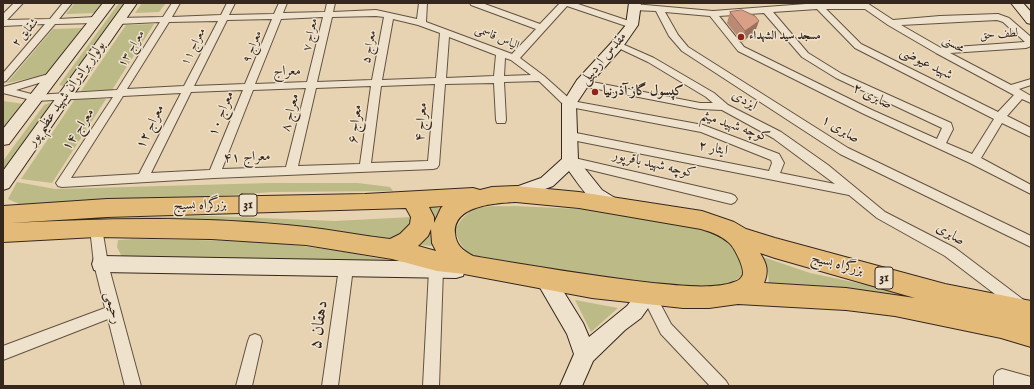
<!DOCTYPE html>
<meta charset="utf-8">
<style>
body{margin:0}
#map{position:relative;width:1034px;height:389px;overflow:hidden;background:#e7d3b1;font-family:"IM FELL English",serif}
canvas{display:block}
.frame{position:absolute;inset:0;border:4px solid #36271e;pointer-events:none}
</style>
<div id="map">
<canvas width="1034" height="389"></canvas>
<div class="frame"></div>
</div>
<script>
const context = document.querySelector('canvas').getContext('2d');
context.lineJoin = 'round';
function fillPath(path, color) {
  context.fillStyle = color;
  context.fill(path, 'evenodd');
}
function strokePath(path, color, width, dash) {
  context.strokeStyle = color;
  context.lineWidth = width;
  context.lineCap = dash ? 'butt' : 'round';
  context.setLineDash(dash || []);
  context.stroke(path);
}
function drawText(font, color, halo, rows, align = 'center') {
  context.font = font + ' "IM FELL English",Amiri,serif';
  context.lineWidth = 3;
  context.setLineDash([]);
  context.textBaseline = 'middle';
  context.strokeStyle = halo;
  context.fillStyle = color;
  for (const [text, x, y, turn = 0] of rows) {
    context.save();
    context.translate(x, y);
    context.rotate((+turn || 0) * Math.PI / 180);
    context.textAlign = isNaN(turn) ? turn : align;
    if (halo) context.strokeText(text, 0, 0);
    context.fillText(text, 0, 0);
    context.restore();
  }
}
fillPath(new Path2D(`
 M75,3H104L96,13L66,14Z
 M119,3H126L68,84L63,86L59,85Z
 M142,3H166L159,12L135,13Z
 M154,24L112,90L81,91L126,25Z
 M82,28L46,75L7,83L53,29Z
 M75,99H106L52,183L21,179Z
 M3,101L24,104L3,134Z
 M49,103H53L3,173V161L44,105Z
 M17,182L55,189L270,183H358L390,187L393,191L273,192L106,204L21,205L8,199Z
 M429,206L447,209L434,246L417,245L431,220Z
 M514,206L580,209L613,213L708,230C732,240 735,246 744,269L741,276L734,281L727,285L716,288L660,286L475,257C463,250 459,243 455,230C469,202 487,207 514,206Z
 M211,216L335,221L412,217L414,221L395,244L3,223L140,217Z
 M134,239C187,240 240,240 293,245C333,249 373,257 413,265L122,257L117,247L118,240Z
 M763,257L810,273L953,303L769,286L768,270Z
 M575,300L618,308L591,332Z`), '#bcba87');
const street = new Path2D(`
 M14,3H23L7,20L50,19L63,3H72L59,19L95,17L99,20L95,23L55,24L6,81L3,82V73L45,24L3,26V14Z
 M172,3H180L172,17L221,15L227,3H235L229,15L274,14L279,3H287L283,13L325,12L327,3H335L333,12L376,10L417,19L419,3H427L426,22L512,54L536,29L471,5L470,3H482L540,24L560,3H575L635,23L636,25L635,27H629L567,6L520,58L544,76L572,101L703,125L779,154L784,163L780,173L835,184L773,138L722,110L700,109L582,86L577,83L582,80L700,103H713L706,97L648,62L612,45L617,42L620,43L654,58L714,93L728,105L781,132L828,165L885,212L955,248L1029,304H1031V319L1025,317L945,256L877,218L849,195L567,139L566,136L567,133L571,132L769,171L772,163L771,160L701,132L565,106L539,81L504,82L506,120L505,123H497L496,120L494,83L445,84L439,165L437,168L433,169L214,178L62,187L58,186L56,183L58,180L113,97L35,101L3,93V87L52,73L55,74L57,76L55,78L16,90L35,95L117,90L160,22L118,24L114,21L118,18L163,17ZM376,16L384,17L372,80L317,82L332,17ZM323,17L307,82L255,84L281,19ZM272,19L245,84L194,86L227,20ZM393,19L418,25L440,33L436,78L382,80ZM218,21L184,86L127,89L169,22ZM449,37L496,55L494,76L446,78ZM505,58L511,60L531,75L504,76ZM435,84L428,161L371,163L381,86ZM371,86L360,164L298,166L316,88ZM306,88L286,167L222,169L253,90ZM243,90L210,170L151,173L191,92ZM181,93L139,174L71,178L123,96Z
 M819,3H867L893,20L940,16L998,14L1009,18L1031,37V46L1026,48L950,53L1011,85L1031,79V85L1019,89L1031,96V103L1022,99L1007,116L1031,128V137L1002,123L981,158L1031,185V194L970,163L864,114L738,51L710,16L665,12L678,35L688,47L848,148L1031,236V247L840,154L682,51L669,36L656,11L634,10L630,7L634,4L713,11ZM817,9L855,48L994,119L972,154L946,143L953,129L951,123L842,74L808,53L773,12ZM826,9H865L888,25L936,53L1014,95L998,112L861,44ZM764,13L802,57L836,78L942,128L937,139L872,110L744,47L719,16ZM997,20L1003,22L1025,42L941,48L901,25Z
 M570,157L731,194L735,196L737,199L735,202L731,204L566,164L564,161L566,158Z
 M96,223L100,224L102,228L108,264L141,386H125L108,319L3,360V346L105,308L94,264L90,228L92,224Z
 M346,262L351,264L353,268L338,386H322L339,268L341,264Z
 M436,264L441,266L443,270L439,386H423L429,270L431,266Z
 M648,288L653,290L671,324L726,381L729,386H710L661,334L641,294L643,290Z
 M255,334L260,336L262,341L252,386H236L248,341L250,336Z
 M1002,369L1031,377V386H994V376L997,371Z`);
const secondary = new Path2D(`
 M103,3H115L9,144L3,145V129Z
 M125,3H137L9,188L3,190V171Z
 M629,3H641L638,25L622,48L588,86L576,104L578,160L602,190L620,201L623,206L620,211C599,217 580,186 569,171L553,186L516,200L510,199L508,194L510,189L541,178L562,159V104L577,80L612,42L626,25Z
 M1011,3H1023L1031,12V24L1027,23Z
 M101,256L456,262L463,264L465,270L463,276L456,278L101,272L94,270L92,264L94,258Z
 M545,271L552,273L583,323L589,337L627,306L641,288L648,286L655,288L658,294L641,318L625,330L593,361L582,386H560L574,354L567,334L535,279L538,273Z`);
const highway = new Path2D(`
 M516,186L579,192L702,211L734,222L746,229L775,238L945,284L1031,301V347L1001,338L895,316L846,310L738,304L709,308H683L592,298L464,274L437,271L392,259L306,245L211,239L96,237L3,242V206L107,199L365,194L473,188L480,190L492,187ZM516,202L579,208L701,229C711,232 720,235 728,242C734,246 744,267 743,274C742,278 738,281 734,282C714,290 674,285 653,283C592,276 533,266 473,256C462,250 456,245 455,233C453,205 497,203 516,202ZM443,206L441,208L434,223V217L429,207ZM406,208L411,217L410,224L400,234L390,239C362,236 334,230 306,227C208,216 108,218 10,223L107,217ZM431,229L432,243L436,251L418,246L428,236ZM760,253L775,258L915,298L846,288L764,283C769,271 767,264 760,253Z`);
strokePath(street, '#625243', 2);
strokePath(secondary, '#36271e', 2);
strokePath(highway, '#36271e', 2);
fillPath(street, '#efe2cc');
fillPath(secondary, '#efe2cc');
fillPath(highway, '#e4ba78');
fillPath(new Path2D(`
 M730,12L755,32L742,42L727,23Z`), '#bb8a74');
fillPath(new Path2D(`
 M759,21L755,32L742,42L745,31Z`), '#99705e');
const building = new Path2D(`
 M742,10L755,16L759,21L745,31L730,12Z`);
fillPath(building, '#daa087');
strokePath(building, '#99705e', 1);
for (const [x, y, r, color] of [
 [741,37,4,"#8f2418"],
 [595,92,4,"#8f2418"]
]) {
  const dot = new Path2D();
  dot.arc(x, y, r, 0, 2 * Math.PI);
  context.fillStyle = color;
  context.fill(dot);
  strokePath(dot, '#efe2cc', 1.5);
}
drawText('12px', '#36271e', '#efe2cc', [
 ["شقایق ۲",26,33,-49],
 ["معراج ۷",311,35,-77],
 ["لطف حق",999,35,-4],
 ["الیاس قاسمی",497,38,23],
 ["محسنی",953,45,29],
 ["معراج ۱۱",194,47,-63],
 ["معراج ۹",253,47,-68],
 ["معراج ۵",370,47,-79],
 ["معراج ۱۳",132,49,-59]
]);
drawText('bold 12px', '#36271e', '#efe2cc', [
 ["مسجد سید الشهداء",749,37]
], 'left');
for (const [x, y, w] of [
 [248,205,18],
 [884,278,18]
]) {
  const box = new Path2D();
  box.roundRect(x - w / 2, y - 11, w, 22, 3);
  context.fillStyle = '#efe2cc';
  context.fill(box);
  strokePath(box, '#36271e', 1);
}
drawText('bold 13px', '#36271e', null, [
 ["31",248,205],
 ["31",884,278]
]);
drawText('14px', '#36271e', '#efe2cc', [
 ["مقدس اردبیلی",604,59,-50],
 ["شهید عیوضی",926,64,27],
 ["معراج",287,72,-1],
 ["بولوار برادران شهید عظیم‌ پور",67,94,-55],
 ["صابری ۲",872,97,26],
 ["ایزدی",744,101,30],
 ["معراج ۸",291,113,-76],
 ["معراج ۱۰",222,114,-68],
 ["معراج ۴",422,122,-85],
 ["معراج ۶",356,124,-83],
 ["معراج ۱۲",151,127,-64],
 ["کوچه شهید میثم",735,127,19],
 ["معراج ۱۴",79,130,-57],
 ["صابری ۱",840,130,31],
 ["ایثار ۲",713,149,11],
 ["معراج ۴۱",247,158,-3],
 ["کوچه شهید باقرپور",654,165,13],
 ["بزرگراه بسیج",200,206,-1],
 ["صابری",950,235,31],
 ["بزرگراه بسیج",837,265,15],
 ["رحیمی",112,308,76]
]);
drawText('bold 14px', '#36271e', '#efe2cc', [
 ["کپسول گاز آذرنیا",603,92]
], 'left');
drawText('17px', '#36271e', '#efe2cc', [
 ["دهقان ۵",320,325,-82]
]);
</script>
